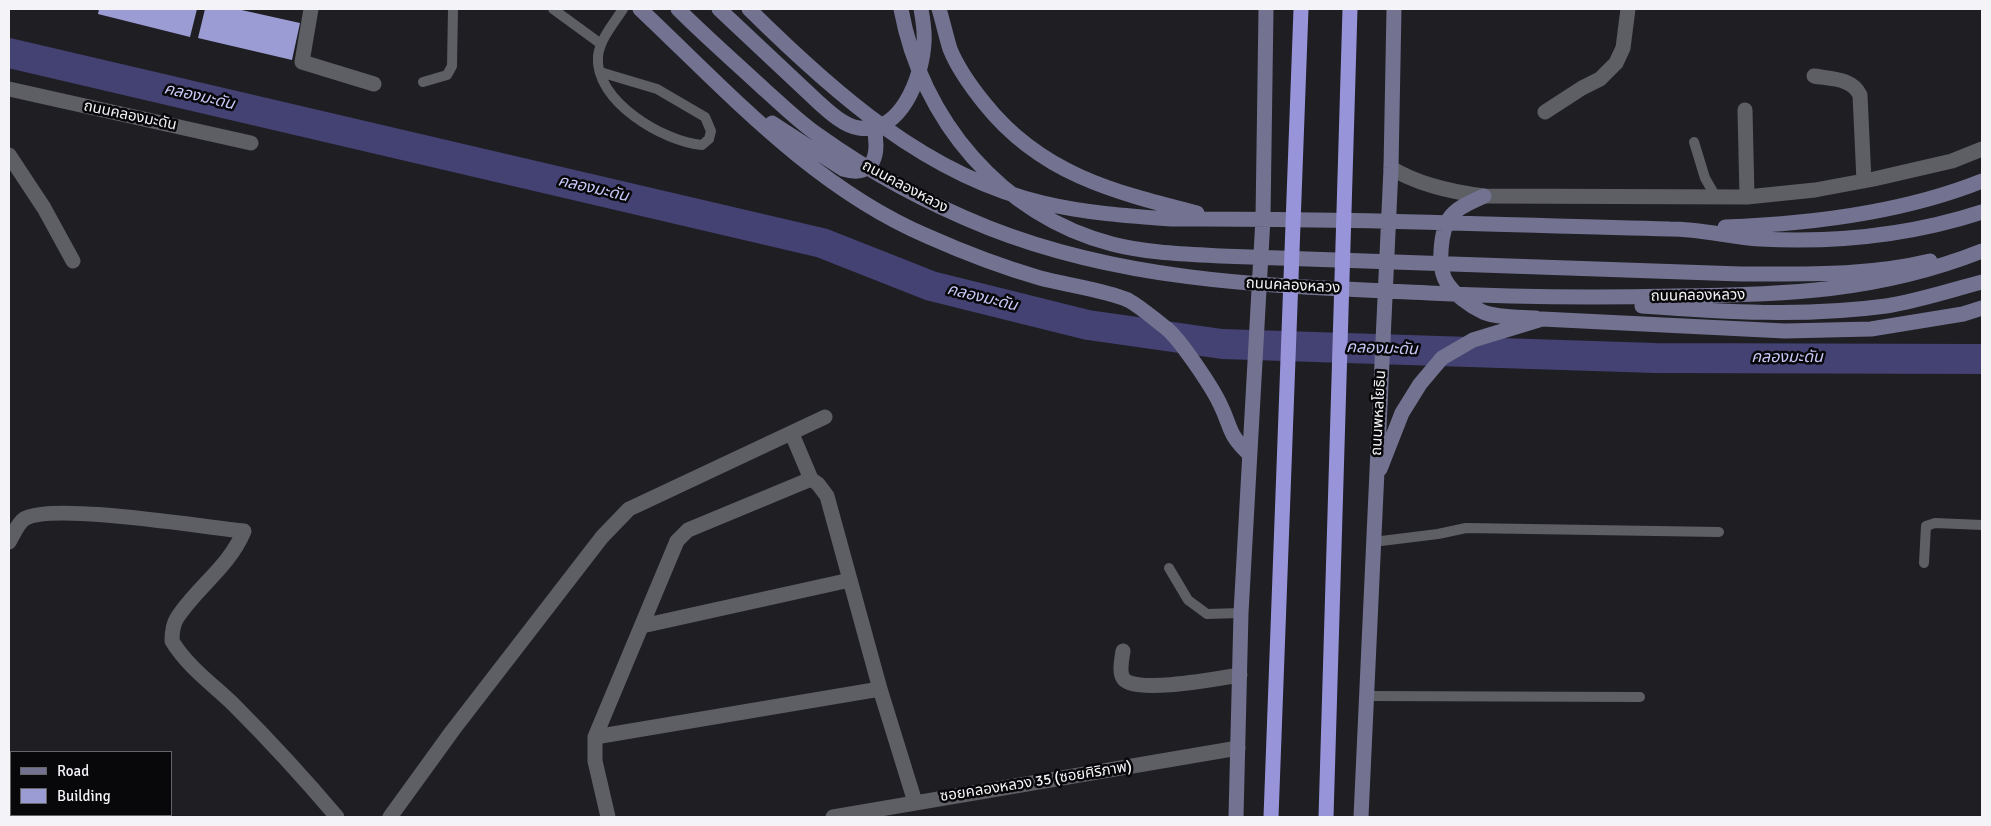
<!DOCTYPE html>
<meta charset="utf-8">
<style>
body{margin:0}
#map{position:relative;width:1991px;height:826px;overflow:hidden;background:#1e1e23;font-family:Signika,sans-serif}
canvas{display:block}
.frame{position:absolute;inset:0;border:10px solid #f4f4f8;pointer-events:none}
.legend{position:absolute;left:10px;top:751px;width:162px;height:65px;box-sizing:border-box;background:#08080a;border:1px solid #666669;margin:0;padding:6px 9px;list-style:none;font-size:15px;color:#f4f4f8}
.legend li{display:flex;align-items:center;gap:10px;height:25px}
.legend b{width:25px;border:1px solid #666669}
</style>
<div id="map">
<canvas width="1991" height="826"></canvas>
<div class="frame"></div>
<ul class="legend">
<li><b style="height:6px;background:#737291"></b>Road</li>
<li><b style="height:14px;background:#9c9cd5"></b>Building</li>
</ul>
</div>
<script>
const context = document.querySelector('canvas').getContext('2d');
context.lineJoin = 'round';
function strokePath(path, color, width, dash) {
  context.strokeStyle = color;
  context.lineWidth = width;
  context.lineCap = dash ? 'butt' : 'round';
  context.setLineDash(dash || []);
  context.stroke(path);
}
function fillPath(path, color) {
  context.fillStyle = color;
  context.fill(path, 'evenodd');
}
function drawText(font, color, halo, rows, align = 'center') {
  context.font = font + ' Signika,"Noto Sans Thai",sans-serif';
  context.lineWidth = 5;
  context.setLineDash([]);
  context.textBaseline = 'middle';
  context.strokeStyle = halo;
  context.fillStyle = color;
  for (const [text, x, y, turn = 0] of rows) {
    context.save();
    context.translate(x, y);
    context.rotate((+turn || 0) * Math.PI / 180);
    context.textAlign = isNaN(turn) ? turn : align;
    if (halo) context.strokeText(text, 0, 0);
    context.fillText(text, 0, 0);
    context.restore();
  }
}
strokePath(new Path2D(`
 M9,53L822,243L931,286L1088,325L1222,344L1655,358L1982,359`), '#444173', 30);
fillPath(new Path2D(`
 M99,9H197L190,37L98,14Z
 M205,9H237L300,23L292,60L198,38Z`), '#9c9cd5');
strokePath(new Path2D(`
 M553,9L601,44
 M600,72L657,89L705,117L711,131L709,139L702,145C664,142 594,101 598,56C600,39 614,23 623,9
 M423,82L447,75L452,66L453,9
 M1694,142L1705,178L1717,199
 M1373,542L1438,534L1466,528L1719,532
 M1924,563L1926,526L1935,523L1982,525
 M1169,568L1188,600L1207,614L1241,613
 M1366,696L1640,697`), '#5e5e65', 10);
strokePath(new Path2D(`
 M311,9L302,62L374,84
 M1814,76C1831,79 1852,78 1860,95L1864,181
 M9,89L251,143
 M1745,110L1747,197
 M1545,112L1582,88L1600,79L1616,63L1623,48L1628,9
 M9,155L44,208L73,261
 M1391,168C1419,185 1451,192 1484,196L1747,197L1815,190L1874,179L1952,161L1982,149
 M792,434L811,479
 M9,542C13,535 19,521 26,518C57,503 202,527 244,531C229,567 197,587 177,618C173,624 172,634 172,641C187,666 212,684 233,704C269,740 304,778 337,817
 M642,626L850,580
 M1123,651C1122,658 1119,672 1123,678C1133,695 1221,678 1240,675
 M595,737L880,689
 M390,817L453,730L602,537L629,509L642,503L825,417
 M608,817L595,761V737L677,541L688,530L811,479L818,484L827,496L880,689L915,802
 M833,817L1238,748`), '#5e5e65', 15);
strokePath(new Path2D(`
 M640,9C728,92 813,187 927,236C963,252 1002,267 1040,278C1066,285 1105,290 1128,300C1141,307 1154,319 1166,328C1180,339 1212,387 1220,404C1232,428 1227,433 1249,454
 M678,9C706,37 736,63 765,90C782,105 799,122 818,135C871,173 929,204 989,228C1131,284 1279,286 1429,293C1511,297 1591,298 1674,296C1784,295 1878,292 1982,251
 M719,9L817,101C828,111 844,126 859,128C901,135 922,77 924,43C925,32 923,20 921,9
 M749,9C832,91 926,176 1043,203C1085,213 1128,216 1171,219C1337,218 1504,225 1670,229C1701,229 1730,237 1760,239C1835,243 1911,235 1982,212
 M901,9C921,119 1002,216 1112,244C1147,253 1185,254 1221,256L1741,274C1804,274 1868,276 1930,261
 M939,9C943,22 946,36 950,49C958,69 972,88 985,104C1041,174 1114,192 1197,213
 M772,123L843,169C876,179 879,152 874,128
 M1484,196C1472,202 1459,206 1451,216C1440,230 1437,268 1447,283C1454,294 1470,306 1483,312C1497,318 1520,317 1536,318
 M1725,227C1810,224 1902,213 1982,181
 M1642,306C1723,312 1805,317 1886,306C1918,301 1951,290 1982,282
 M1380,469L1402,413L1420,384L1442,358L1473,340L1542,319L1785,331L1871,329L1963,314L1982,308
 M1236,817L1241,613L1263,218L1266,9
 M1361,817L1391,168L1394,9`), '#737291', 15);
strokePath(new Path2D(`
 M1271,817L1301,9
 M1326,817L1350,9`), '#9794da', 15);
drawText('15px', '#f4f4f8', '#08080a', [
 ["ถนนคลองมะดัน",130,116,12],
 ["ถนนคลองหลวง",905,187,28],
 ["ถนนคลองหลวง",1293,286,3],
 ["ถนนคลองหลวง",1698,296,-1],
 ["ถนนพหลโยธิน",1379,413,-87],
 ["ซอยคลองหลวง 35 (ซอยศิริภาพ)",1036,782,-9]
]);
drawText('italic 16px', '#c8c8f9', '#08080a', [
 ["คลองมะดัน",199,97,13],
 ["คลองมะดัน",593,189,13],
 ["คลองมะดัน",982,298,14],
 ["คลองมะดัน",1382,349,2],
 ["คลองมะดัน",1787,358]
]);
</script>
